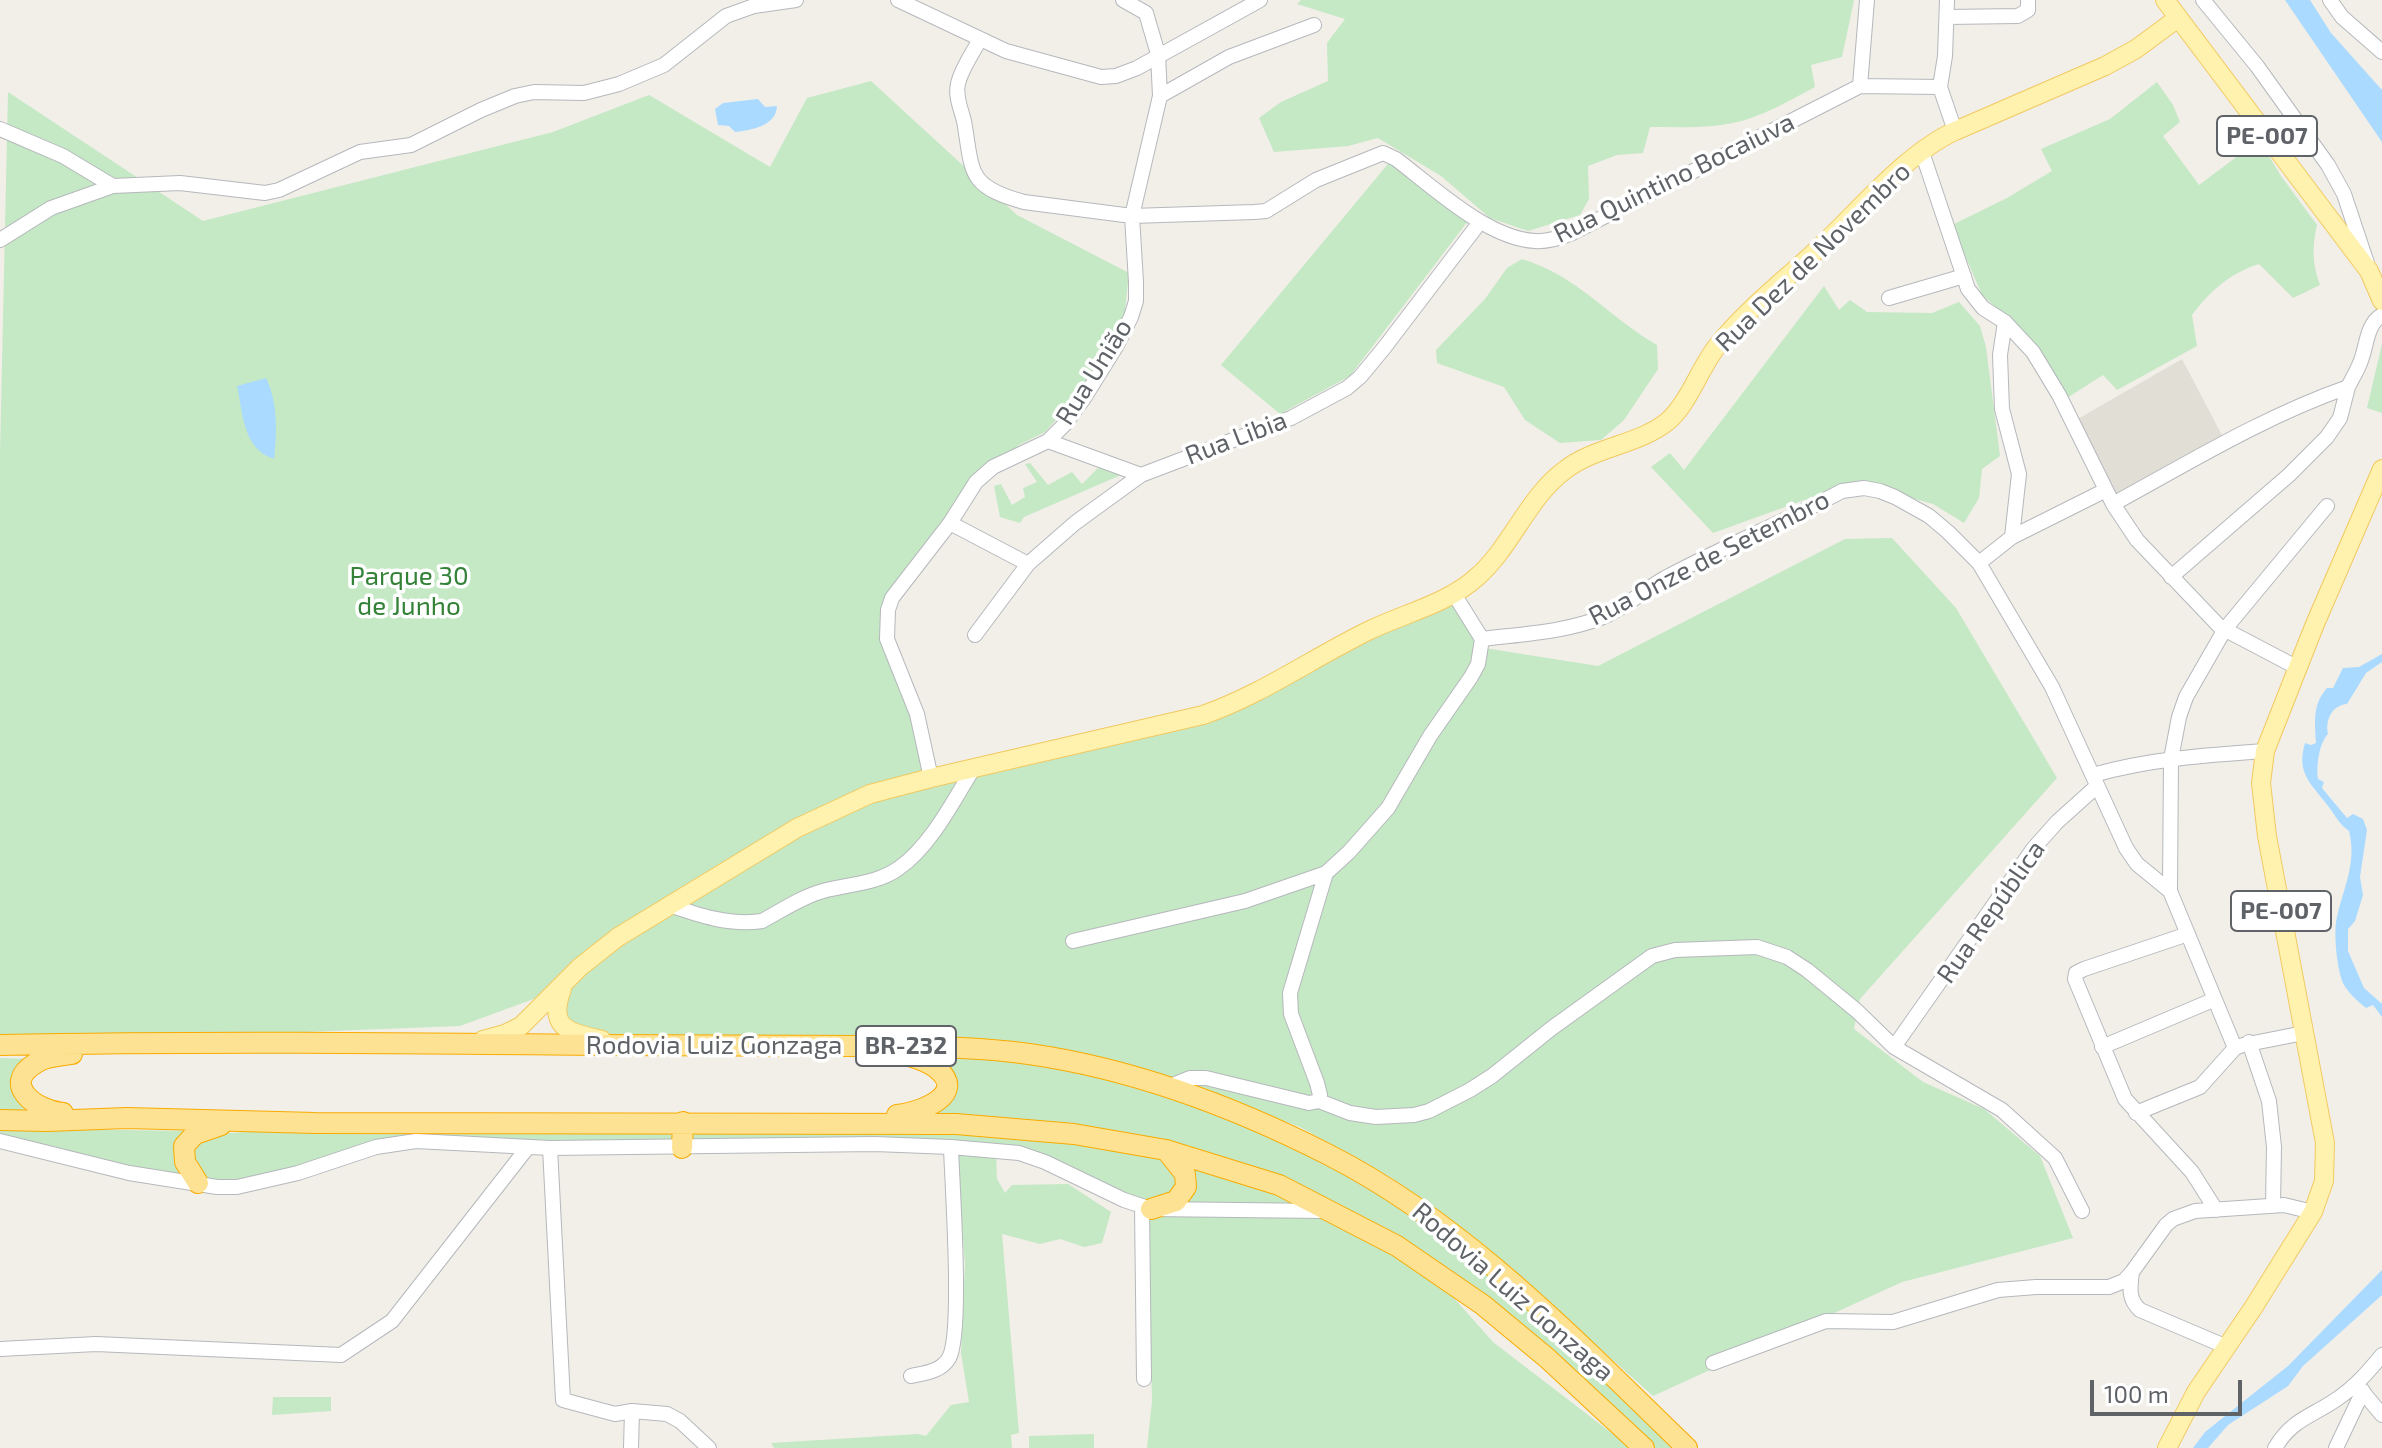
<!DOCTYPE html>
<meta charset="utf-8">
<style>
body{margin:0}
#map{position:relative;width:2382px;height:1448px;overflow:hidden;background:#f1efe8;font-family:"Exo 2",sans-serif}
canvas{display:block}
.scale{position:absolute;left:2090px;top:1380px;width:152px;height:36px;box-sizing:border-box;border:4px solid #5f6368;border-top:0;padding-left:10px;font-size:24px;line-height:28px;white-space:nowrap;color:#5f6368;-webkit-text-stroke:6px #fff;paint-order:stroke}
</style>
<div id="map">
<canvas width="2382" height="1448"></canvas>
<div class="scale">100 m</div>
</div>
<script>
const context = document.querySelector('canvas').getContext('2d');
context.lineJoin = 'round';
function fillPath(path, color) {
  context.fillStyle = color;
  context.fill(path, 'evenodd');
}
function strokePath(path, color, width, dash) {
  context.strokeStyle = color;
  context.lineWidth = width;
  context.lineCap = dash ? 'butt' : 'round';
  context.setLineDash(dash || []);
  context.stroke(path);
}
function drawText(font, color, halo, rows, align = 'center') {
  context.font = font + ' "Exo 2",sans-serif';
  context.lineWidth = 7;
  context.setLineDash([]);
  context.textBaseline = 'middle';
  context.strokeStyle = halo;
  context.fillStyle = color;
  for (const [text, x, y, turn = 0] of rows) {
    context.save();
    context.translate(x, y);
    context.rotate((+turn || 0) * Math.PI / 180);
    context.textAlign = isNaN(turn) ? turn : align;
    if (halo) context.strokeText(text, 0, 0);
    context.fillText(text, 0, 0);
    context.restore();
  }
}
fillPath(new Path2D(`
 M2182,359L2225,441L2116,497L2076,420Z`), '#e1ded6');
fillPath(new Path2D(`
 M1301,0H1854L1842,57L1811,65L1815,87C1793,99 1770,112 1745,120C1715,129 1681,127 1650,127L1643,153L1617,155L1588,166L1589,199L1580,215L1528,231L1490,218L1441,176L1378,138L1348,146L1274,152L1259,118L1281,102L1328,81L1327,43L1345,19L1297,4Z
 M871,81L1017,215L1129,273L1124,319L1080,393L1045,432L1019,445L940,523L888,591L880,626L883,646L912,717L923,765L919,788L1143,735L1452,603L1478,647L1598,666L1845,539L1892,538L1956,608L2057,778L1860,999L1854,1029L1923,1082L1984,1109L2040,1156L2073,1238L1902,1282L1653,1396L1484,1245L1392,1178L1300,1127L1134,1066L1290,1138L1435,1225L1688,1448H1647L1437,1279L1493,1342L1631,1448H1147L1152,1401L1148,1218L1249,1211L1328,1213L1165,1147L892,1119L949,1094L908,1049L623,1039L575,1027L566,1020L561,1007L569,986L460,1026L229,1035L0,1036V454L8,92L203,221L553,132L649,95L770,167L807,98Z
 M2157,82L2173,105L2180,122L2163,136L2199,185L2259,140L2281,176L2317,225C2312,247 2312,264 2320,285L2293,298L2259,264C2230,273 2210,291 2192,315L2197,346L2117,390L2103,375L2067,398L2027,335L1982,295L1952,225L2007,198L2052,171L2041,149L2110,119Z
 M1392,159L1468,221L1350,376L1280,414L1221,365Z
 M1522,259C1578,276 1607,316 1657,345L1658,369L1624,420L1601,440L1560,443L1525,420L1504,387L1437,363L1436,350L1485,299L1507,268Z
 M1824,286L1839,310L1850,300L1867,312L1932,313L1959,302L1980,326L1986,347L2000,456L1982,469L1979,498L1964,523L1933,504L1854,482L1713,533L1651,467L1670,453L1684,470Z
 M2382,344V413L2367,408Z
 M1030,463L1048,485L1072,472L1082,484L1099,467L1121,475L1024,517L1020,523L1000,517L994,486L1001,484L1012,505L1025,497L1023,488L1037,482L1025,464Z
 M0,1058L38,1059L14,1086L19,1103L37,1116L0,1111Z
 M0,1124L45,1129L194,1131L190,1178L138,1171L0,1134Z
 M906,1125L1164,1153L1186,1189L1149,1205L1038,1153L675,1144L439,1139L235,1184L204,1179L191,1154L196,1144L218,1134L258,1131Z
 M956,1151L996,1152L997,1179L1005,1193L1012,1185L1068,1184L1111,1212L1102,1243L1084,1247L1060,1239L1040,1244L1002,1234L1019,1433L1011,1435L1012,1448H774L771,1443L918,1434L926,1436L951,1405L969,1402L961,1353L965,1264Z
 M1171,1153L1320,1210L1173,1205L1180,1201Z
 M273,1397H331V1411L272,1415Z
 M1094,1434V1448H1029V1436Z`), '#c5e8c5');
fillPath(new Path2D(`
 M2285,0H2310L2331,33L2382,90V142Z
 M758,99L765,107L777,106C776,126 752,130 735,132L729,126L718,125L715,109L723,103Z
 M266,378C278,402 277,433 274,459C243,449 243,414 237,386Z
 M2382,654V662L2366,673L2347,704C2332,705 2325,720 2328,734C2319,743 2316,767 2318,779L2324,782L2322,788L2347,818L2353,814L2363,819L2367,830L2360,877L2363,895L2355,921L2348,929V951L2364,988L2382,1004V1017L2373,1005L2366,1008C2359,1002 2349,994 2344,985C2337,972 2333,931 2337,917C2344,886 2357,863 2349,831C2338,823 2336,816 2328,806C2311,783 2296,774 2305,743L2311,745L2316,743C2315,722 2312,705 2327,688H2333L2343,668L2359,667Z
 M2382,1270V1295L2303,1366L2288,1386L2228,1425L2208,1448H2193L2205,1432L2288,1366Z`), '#aadaff');
const minor = new Path2D(`
 M898,0L1006,51L1101,77L1116,76L1137,68L1260,0
 M1947,0L1945,56L1940,87L1955,131
 M2203,0L2257,66L2328,165L2344,194L2367,263
 M2330,0L2342,17L2382,52
 M1947,17L2018,16L2028,10V0
 M980,39C973,53 961,69 958,84C955,96 961,109 964,121C973,172 966,186 1024,202L1132,216L1254,212L1266,211L1316,180L1383,153L1396,159C1433,187 1488,239 1535,241C1548,242 1560,238 1572,233L1860,86L1940,87
 M1860,86L1867,0
 M1160,96L1229,57L1314,25
 M0,129L63,156L113,186
 M1922,152L1968,289L1983,308L2005,322L2033,352L2059,395L2113,504L2137,540L2220,627L2298,668
 M0,240L51,208L113,186L180,183L265,193L279,190L360,152L411,145L481,110L515,96L534,92L584,93L619,84L664,65L726,16L754,6L796,0
 M1889,298L1964,276
 M2005,322L2000,355L2002,409L2019,474L2012,537
 M1048,441L1141,475
 M2113,504C2190,462 2265,416 2348,387C2352,379 2357,371 2360,363C2367,347 2366,324 2382,315
 M950,523L1028,564
 M1979,563L2012,537L2106,490
 M2171,577L2289,475L2327,437L2340,418L2348,387
 M1454,594L1482,639
 M975,635L1028,564L1075,523L1141,475L1291,418L1347,388L1360,377L1384,348L1480,222
 M2093,775C2149,759 2207,755 2265,751
 M931,778L917,714L887,639L888,610L892,598L950,523L976,482L993,467L1048,441L1065,424L1084,398L1117,345L1131,317L1136,301V282L1132,216L1160,96L1158,54L1146,13L1123,0
 M669,905C698,915 730,926 762,921C781,911 801,897 823,891C849,884 877,884 899,868C930,847 954,800 973,769
 M2188,934L2084,969L2076,973L2075,979L2125,1099L2192,1172L2216,1210
 M1073,941L1245,901L1326,873L1349,852L1388,808L1430,736L1471,677L1478,664L1482,639C1522,634 1566,632 1603,617C1626,607 1644,590 1665,578C1723,547 1784,522 1842,491L1864,488L1880,491L1895,497L1929,516L1948,532L1979,563L2052,687L2126,848L2137,864L2170,891
 M2249,1042L2269,1101L2274,1147L2273,1205
 M1894,1047L2033,849L2057,822L2097,786
 M2102,1047L2213,1000
 M2235,1048L2170,891L2171,759L2179,717L2186,697L2225,629L2327,506
 M1168,1087L1190,1078H1206L1309,1103L1319,1101L1320,1095L1317,1083L1291,1014L1290,993L1326,873
 M1319,1101L1350,1113L1376,1117L1414,1115L1429,1111L1470,1090L1492,1076L1552,1028L1652,956L1675,950L1757,947L1787,957L1807,970L1857,1011L1894,1047L2002,1110L2055,1158L2082,1211
 M2136,1113L2200,1087L2235,1048L2243,1045L2304,1033
 M0,1141L129,1173L217,1187H237L298,1173L376,1147L416,1141L550,1148L875,1144L951,1147L1019,1153L1045,1162L1124,1200L1151,1209L1323,1211
 M550,1148L563,1400L615,1414L632,1411L667,1414L680,1421L709,1448
 M1142,1207L1144,1379
 M2132,1272C2130,1288 2128,1299 2140,1310L2227,1347
 M0,1349L96,1344L341,1355L392,1321L528,1147
 M1713,1363L1826,1321L1893,1322L1998,1290L2036,1287H2109L2124,1281L2132,1272L2166,1225L2173,1219L2195,1211L2284,1205L2313,1212
 M911,1376C924,1373 941,1372 949,1358C963,1333 952,1184 951,1147
 M2357,1385L2382,1415
 M631,1448L632,1411
 M2275,1448C2292,1419 2311,1417 2337,1399C2355,1387 2368,1372 2382,1355
 M2336,1448L2363,1391`);
const major = new Path2D(`
 M2165,0L2369,271L2382,301
 M562,989C547,1029 569,1032 602,1040
 M483,1040L505,1034L521,1026L580,967L618,937L797,828L870,794L931,778L1203,715C1261,695 1314,657 1370,630C1405,613 1447,604 1477,577C1512,546 1528,497 1565,470C1594,447 1641,444 1668,421C1689,403 1700,367 1718,345C1747,309 1785,280 1818,249C1859,211 1905,154 1955,131L2105,66L2136,49L2178,18
 M2167,1448L2196,1392L2253,1308L2313,1212L2324,1181L2325,1143L2267,836L2261,783L2265,751L2315,624L2382,469`);
const highway = new Path2D(`
 M0,1045C200,1041 401,1043 601,1045C689,1046 777,1045 865,1046C920,1047 974,1046 1029,1054C1134,1069 1235,1107 1329,1155C1468,1226 1577,1342 1687,1448
 M895,1052C909,1056 925,1059 936,1068C970,1095 918,1113 897,1115
 M63,1113C36,1111 0,1084 36,1063C46,1056 60,1056 72,1054
 M0,1120L47,1121L127,1118L315,1123L956,1124L1074,1134L1166,1150L1279,1185L1397,1246L1483,1305L1547,1358L1644,1448
 M682,1148L683,1122
 M198,1183L185,1162L184,1146L195,1134L221,1125
 M1151,1209L1176,1201L1186,1187L1185,1174L1166,1150`);
strokePath(minor, '#b5b8bc', 16);
strokePath(major, '#f2c960', 20);
strokePath(highway, '#f9ab00', 22);
strokePath(minor, '#fff', 14);
strokePath(major, '#fff2af', 18);
strokePath(highway, '#fde293', 20);
for (const [x, y, w] of [
 [2267,136,100],
 [2281,911,100],
 [906,1046,100]
]) {
  const box = new Path2D();
  box.roundRect(x - w / 2, y - 20, w, 40, 6);
  context.fillStyle = '#fff';
  context.fill(box);
  strokePath(box, '#5f6368', 2);
}
drawText('bold 24px', '#5f6368', null, [
 ["PE-007",2267,136],
 ["PE-007",2281,911],
 ["BR-232",906,1046]
]);
drawText('26px', '#5f6368', '#fff', [
 ["Rua Quintino Bocaiuva",1674,178,-26],
 ["Rua Dez de Novembro",1813,257,-44],
 ["Rua União",1094,372,-58],
 ["Rua Libia",1236,438,-21],
 ["Rua Onze de Setembro",1709,558,-27],
 ["Rua República",1991,912,-55],
 ["Rodovia Luiz Gonzaga",714,1045],
 ["Rodovia Luiz Gonzaga",1513,1292,41]
]);
drawText('26px', '#348238', '#fff', [
 ["Parque 30",409,576],
 ["de Junho",409,606]
]);
</script>
